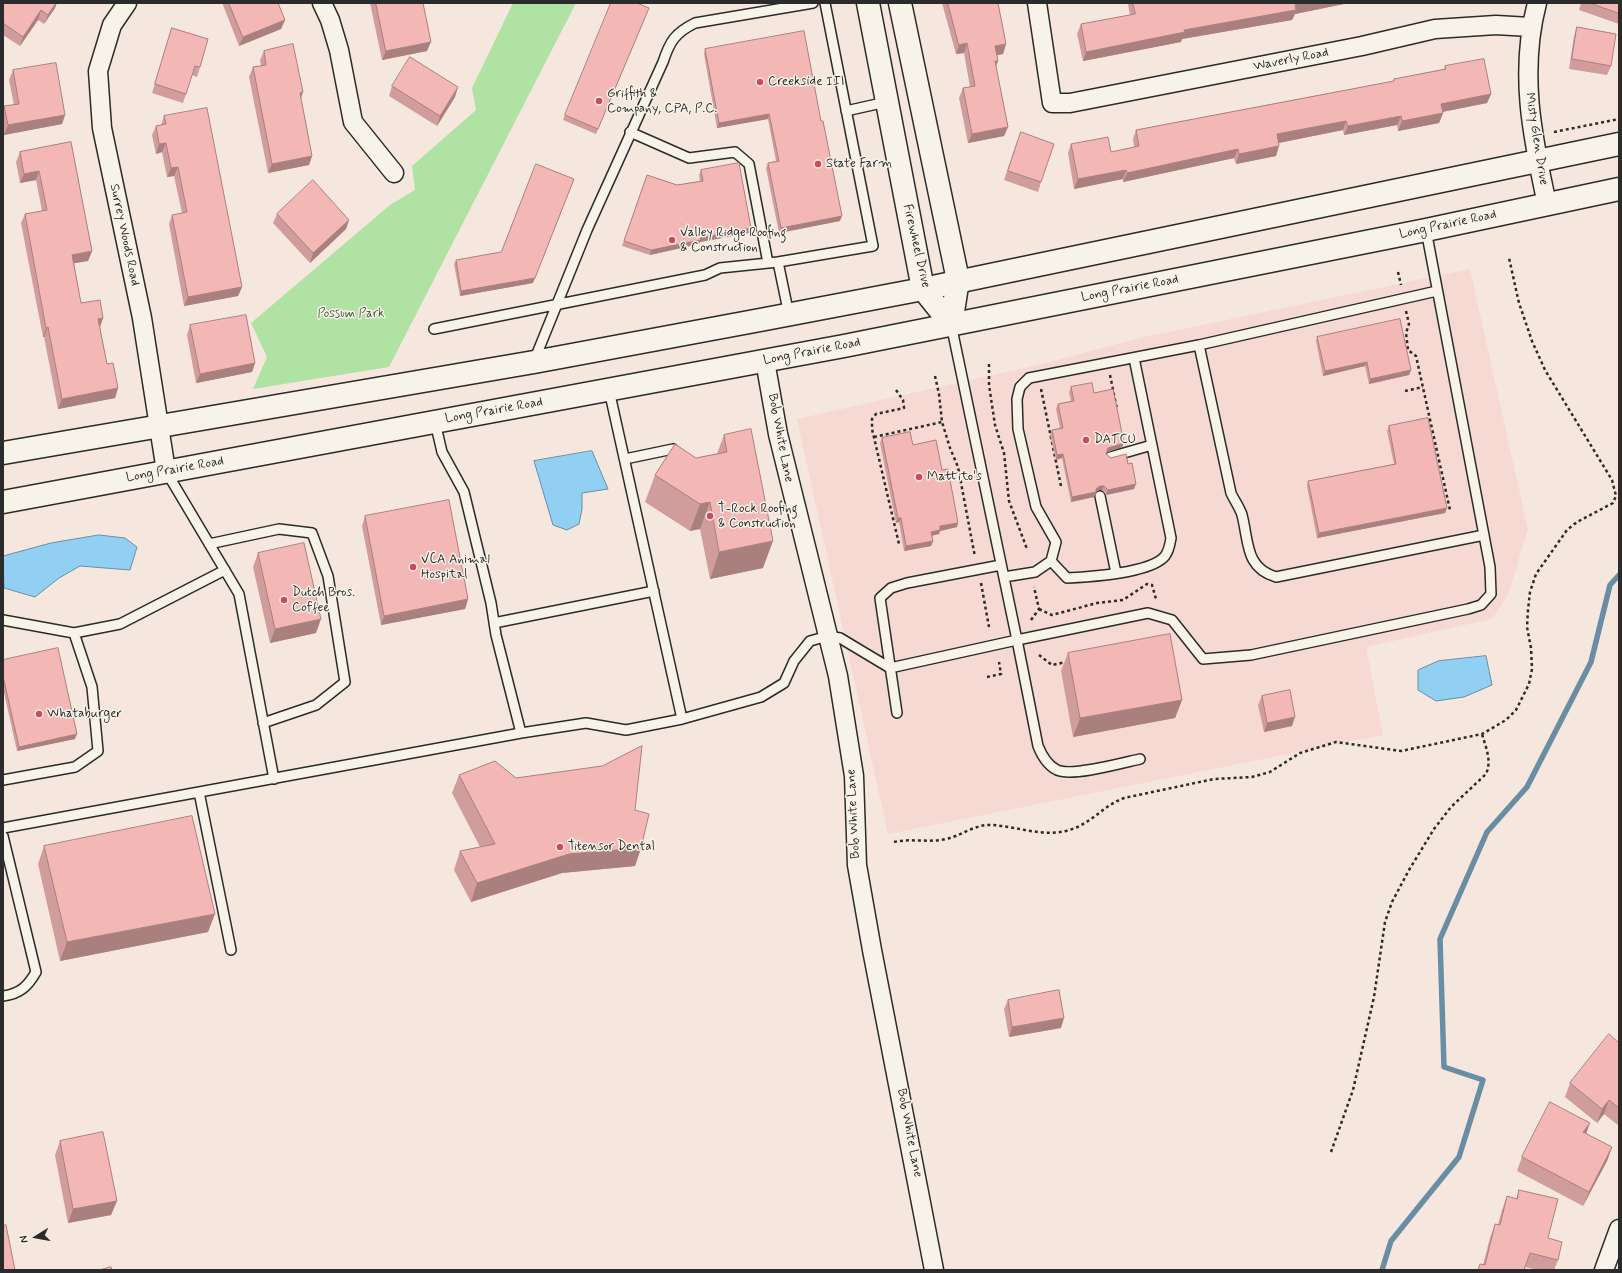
<!DOCTYPE html>
<style>
body{margin:0}
#map{position:relative;width:1622px;height:1273px;overflow:hidden;background:#f6e7de;font-family:Mynerve,sans-serif}
canvas{display:block}
.frame{position:absolute;inset:0;border:4px solid #2b2b2b;pointer-events:none}
.north{position:absolute;left:16px;top:1217px;width:40px;height:40px;-webkit-text-stroke:3px #f7f3e8;paint-order:stroke;rotate:259deg;font-size:11px;font-weight:700;line-height:16px;text-align:center;color:#2b2b2b}
.north::after{content:'';display:block;margin:auto;width:14px;height:18px;background:#2b2b2b;clip-path:polygon(50% 0,100% 100%,50% 72%,0 100%)}
</style>
<div id="map">
<canvas width="1622" height="1273"></canvas>
<div class="frame"></div>
<div class="north">N</div>
</div>
<script>
const context = document.querySelector('canvas').getContext('2d');
context.lineJoin = 'round';
function fillPath(path, color) {
  context.fillStyle = color;
  context.fill(path, 'evenodd');
}
function strokePath(path, color, width, dash) {
  context.strokeStyle = color;
  context.lineWidth = width;
  context.lineCap = dash ? 'butt' : 'round';
  context.setLineDash(dash || []);
  context.stroke(path);
}
function drawText(font, color, halo, rows, align = 'center') {
  context.font = font + ' Mynerve,sans-serif';
  context.lineWidth = 3;
  context.setLineDash([]);
  context.textBaseline = 'middle';
  context.strokeStyle = halo;
  context.fillStyle = color;
  for (const [text, x, y, turn = 0] of rows) {
    context.save();
    context.translate(x, y);
    context.rotate((+turn || 0) * Math.PI / 180);
    context.textAlign = isNaN(turn) ? turn : align;
    if (halo) context.strokeText(text, 0, 0);
    context.fillText(text, 0, 0);
    context.restore();
  }
}
fillPath(new Path2D(`
 M1470,269L1528,529L1508,595L1492,619L1366,647L1383,735L888,834L797,419L1042,364L1140,338Z`), '#f5d9d2');
fillPath(new Path2D(`
 M513,3H576L389,367L253,389L267,357L251,323L390,205L415,190L412,166L476,110L472,88Z`), '#afe2a3');
const water = new Path2D(`
 M592,451L608,489L582,493V509L579,524L567,530L553,525L534,461Z
 M99,535L125,538L137,547L130,570L80,566L59,578L35,597L4,588L3,556L51,543Z
 M1486,656L1492,685L1464,697L1436,701L1418,690V670L1438,661Z`);
fillPath(water, '#92d0f3');
strokePath(water, '#698ea3', 1);
strokePath(new Path2D(`
 M1382,1270L1391,1241L1459,1157L1483,1080L1444,1067L1440,939L1487,832L1527,787L1591,662L1610,585L1619,575`), '#698ea3', 5.5);
const service = new Path2D(`
 M846,111L886,102
 M630,132L689,158L735,152L749,164L768,263
 M778,262L873,246L825,3
 M1437,291L1199,345L1231,493C1234,500 1240,508 1242,515C1249,542 1245,568 1276,577L1484,535
 M434,329L705,275L720,268L778,262L789,315
 M534,361L587,230L663,62C670,41 675,33 695,23L813,3
 M435,422L442,452L464,492L491,603L496,635L521,733L586,723L626,730L682,719L609,390
 M1110,457L1152,445
 M625,459L673,449
 M167,473L239,594L274,779
 M1100,496L1116,573
 M209,544L279,529L312,533L328,576L345,682L316,705L263,723
 M1051,561L1067,578C1089,577 1151,573 1165,556C1169,551 1170,544 1171,538L1134,358
 M1004,577L1035,572L1051,561L1056,542L1036,507L1018,429L1017,399L1020,387L1029,378L1199,345
 M3,620L74,633L120,624L225,570
 M494,623L654,591
 M897,713L880,598L891,588L907,583L1001,565
 M682,719L761,697L784,683L794,661L810,641L828,636L840,638L890,668L1017,640L951,324
 M1140,759C1122,763 1072,777 1057,770C1047,765 1042,756 1038,746L1017,640L1148,613L1172,620L1203,659L1251,655L1468,609L1481,605L1491,594L1490,567L1426,230
 M3,780L75,767L98,751L92,687L74,633
 M199,792L231,950
 M3,828L521,733
 M3,836L36,972C28,986 20,994 3,996`);
const minor = new Path2D(`
 M127,3L112,25L98,71L102,128L142,318L166,471
 M322,3L330,20L339,50L353,122L394,173
 M1037,3L1052,103H1070L1362,46L1435,29L1496,25L1530,27
 M1537,3C1519,72 1532,136 1547,204
 M765,361L778,434L838,676L854,776L857,865L872,950L934,1270
 M1604,1270L1619,1229`);
const tertiary = new Path2D(`
 M868,3L923,289L951,324
 M900,3L958,280L951,324`);
const primary = new Path2D(`
 M3,453L534,362L760,320L923,289L1619,144
 M3,502L844,346L1426,230L1619,189`);
strokePath(service, '#2b2b2b', 12);
strokePath(minor, '#2b2b2b', 21);
strokePath(tertiary, '#2b2b2b', 25);
strokePath(primary, '#2b2b2b', 25);
strokePath(new Path2D(`
 M1554,132L1619,119
 M1398,272L1401,285
 M1406,311L1409,324L1406,333L1408,350L1416,356L1450,510
 M989,364V385L995,425L1004,453L1009,501L1027,549
 M1110,375L1117,409
 M935,376L939,394L942,422L950,448L958,467L975,557
 M1041,389L1061,486
 M896,390L903,400L904,408L876,414L872,419V429L899,544
 M1405,391L1423,387
 M874,437L942,422
 M981,583L989,627
 M1039,609L1052,615L1097,603L1123,600L1147,584L1152,585L1156,599
 M1031,620L1039,609L1034,587
 M1039,655L1052,665L1066,662
 M987,677L1001,674L999,662
 M894,842C911,838 928,843 946,839C961,836 975,824 991,825C1017,826 1043,838 1069,830C1091,824 1104,805 1124,798L1214,779L1252,777L1270,772L1300,753L1336,742L1401,751L1482,734L1506,720L1516,710L1529,684L1532,669L1531,648L1527,627L1528,610L1530,592L1536,574L1567,530L1577,522L1613,503L1616,496L1612,480L1545,370L1532,341L1519,303L1509,258
 M1331,1152L1353,1090L1374,997L1385,922L1392,902L1409,870L1434,829L1451,807L1486,774C1492,761 1486,748 1482,734`), '#2b2b2b', 2.5, [3, 3]);
strokePath(service, '#f7f3e8', 9);
strokePath(minor, '#f7f3e8', 18);
strokePath(tertiary, '#f7f3e8', 22);
strokePath(primary, '#f7f3e8', 22);
fillPath(new Path2D(`
 M3,3L55,8L44,24L38,20L20,46L3,35Z
 M223,3H278L285,20L281,29L239,46L223,5Z
 M370,3H423L427,51L382,60Z
 M942,3H998L1006,44L1003,54L997,55L998,61L996,67L1008,127L1004,136L968,143L959,98L963,88L970,87L964,53L956,54Z
 M1128,3H1349L1295,14L1292,20L1182,39L1181,42L1083,61L1077,34L1081,24L1130,15L1128,4Z
 M1581,3H1619V24L1579,10Z
 M647,13L596,134L563,120L565,115Z
 M1577,27L1611,66L1607,75L1569,69L1574,36Z
 M172,28L200,67L197,77L192,75L183,103L152,93Z
 M705,49L821,121L840,221L779,233L766,168L768,163L776,161L768,119L717,128L704,54Z
 M264,51L301,98L312,156L309,165L268,173L249,77L253,67L261,66L260,60Z
 M1445,66L1491,94L1487,103L1442,112L1443,113L1439,123L1398,131L1397,125L1344,135L1343,130L1279,143L1276,156L1236,164L1234,158L1123,182V179L1074,189L1068,153L1071,144L1111,152L1134,147L1133,139L1136,130L1393,81L1394,79L1444,69Z
 M13,70L65,115L62,124L4,135L3,127V111L4,106L14,105L9,80Z
 M392,86L455,97L437,126L389,96Z
 M164,116L242,287L238,296L184,306L169,224L172,215L182,213L174,176L167,177L162,152L156,154L152,135L156,126L161,125Z
 M71,142L92,251L88,261L74,263L81,303L103,318L100,327L107,364L118,388L115,398L58,409L44,337H43L21,223L25,214L42,211L36,180L20,183L16,162L20,152Z
 M1017,142L1041,182L1038,192L1004,180Z
 M701,170L749,233L700,242L699,244L650,255L622,246L647,175L677,185L700,181L699,175Z
 M277,214L349,220L346,229L310,263L273,223Z
 M456,260L533,283L460,296L454,264Z
 M190,325L255,363L252,372L196,383L187,335Z
 M1317,337L1411,370L1409,375L1369,384L1365,366L1323,376L1316,341Z
 M1071,387L1094,393L1122,447L1106,452V454L1134,489L1106,495L1102,490H1098L1096,493L1094,497L1071,502L1062,458L1056,460L1050,435L1052,430L1060,428L1056,409L1058,404L1071,401L1069,392Z
 M1389,426L1447,508L1445,513L1317,538L1307,486L1308,481L1394,464L1387,431Z
 M724,435L763,568L710,579L700,529L690,531L645,502L655,475L696,458L717,454Z
 M882,438L913,445L942,470L957,527L940,531L939,534L932,536L933,541L931,546L904,551L899,522L896,523L880,443Z
 M365,516L468,599L465,609L381,625L362,526Z
 M258,553L316,633L270,643L253,567Z
 M1068,653L1182,700L1175,718L1073,737L1061,671Z
 M3,660L75,739L17,751L3,688Z
 M1262,696L1292,726L1264,732L1258,705Z
 M459,775L516,778L635,810L641,848L635,866L562,873L471,902L454,870L460,851L480,847L452,793Z
 M44,846L208,932L60,961L38,864Z
 M1008,1000L1061,1028L1009,1037L1004,1009Z
 M1619,1043V1126L1604,1114L1597,1123L1565,1097L1570,1083Z
 M60,1141L117,1201L111,1215L68,1223L55,1155Z
 M1612,1147L1607,1161L1583,1206L1517,1171L1522,1157Z
 M1519,1190L1548,1238L1558,1260L1554,1270H1538L1525,1267L1524,1270L1483,1265L1490,1238L1495,1224L1498,1225L1502,1210L1507,1196L1516,1199Z`), '#d19d9c');
fillPath(new Path2D(`
 M56,3H57L55,8L44,24L48,15Z
 M1304,3H1349L1295,14L1292,20L1182,39L1181,42L1083,61L1086,52Z
 M41,10L38,20L20,46L23,37Z
 M285,20L281,29L239,46L243,37Z
 M431,42L427,51L382,60L386,51Z
 M967,43L964,53L956,54L959,45Z
 M1006,44L1003,54L992,56L995,46Z
 M995,61H998L994,70Z
 M458,87L455,97L437,126L440,116Z
 M303,92L300,101V93Z
 M1491,94L1487,103L1437,113L1441,104Z
 M1443,113L1439,123L1398,131L1402,121Z
 M769,114L768,119L717,128L719,123Z
 M65,115L62,124L4,135L8,125Z
 M1401,116L1397,125L1344,135L1348,126Z
 M1346,121L1343,130L1273,144L1277,134Z
 M1008,127L1004,136L968,143L972,134Z
 M166,143L162,152L156,154L159,144Z
 M1279,146L1276,156L1236,164L1239,154Z
 M1238,149L1234,158L1123,182L1127,173Z
 M312,156L309,165L268,173L272,164Z
 M178,167L174,176L167,177L171,168Z
 M1126,170L1123,179L1074,189L1078,179Z
 M39,171L36,180L20,183L24,174Z
 M572,184L533,283L460,296L461,291Z
 M842,216L840,221L779,233L781,228Z
 M349,220L346,229L310,263L313,253Z
 M751,228L749,233L700,242L699,244L650,255L651,250L700,238Z
 M92,251L88,261L69,264L72,255Z
 M242,287L238,296L184,306L188,297Z
 M103,318L100,327L98,319Z
 M48,327L44,337H43L46,328Z
 M1367,362L1365,366L1323,376L1325,371Z
 M255,363L252,372L196,383L200,374Z
 M1411,370L1409,375L1369,384L1370,379Z
 M118,388L115,398L58,409L62,399Z
 M1124,443L1122,447L1106,453L1108,448Z
 M1063,454L1062,458L1056,460L1057,455Z
 M1136,484L1134,489L1106,495L1108,490Z
 M1100,486H1104L1102,490H1098L1096,493L1094,497L1071,502L1072,497L1096,489Z
 M710,502L700,529L690,531L700,504Z
 M1447,508L1445,513L1317,538L1319,533Z
 M898,518H901L899,522L896,523Z
 M958,523L957,527L940,531L939,534L929,536L931,532L940,526Z
 M773,541L763,568L710,579L719,552Z
 M933,541L931,546L904,551L906,546Z
 M468,599L465,609L381,625L384,616Z
 M321,619L316,633L270,643L275,629Z
 M1182,700L1175,718L1073,737L1080,718Z
 M1295,717L1292,726L1264,732L1267,723Z
 M77,734L75,739L17,751L19,747Z
 M641,848L635,866L562,873L471,902L477,883L569,854Z
 M215,914L208,932L60,961L67,942Z
 M1064,1018L1061,1028L1009,1037L1012,1027Z
 M1609,1100L1604,1114L1597,1123L1602,1109Z
 M1590,1123L1585,1137L1583,1132Z
 M1612,1147L1607,1161L1583,1206L1589,1192Z
 M117,1201L111,1215L68,1223L73,1209Z`), '#aa807f');
const building = new Path2D(`
 M3,3H56L48,15L41,10L23,37L3,23Z
 M229,3H278L285,20L243,37Z
 M376,3H423L431,42L386,51Z
 M611,3H637L649,8L598,129L565,115Z
 M948,3H998L1006,44L995,46L998,61H995L1008,127L972,134L963,88L975,86L967,43L959,45Z
 M1133,3H1304L1295,5L1296,10L1184,30L1185,32L1086,52L1081,24L1135,14Z
 M1590,3H1619V13Z
 M1577,27L1616,34L1611,66L1572,59Z
 M172,28L208,39L200,67L195,66L186,94L155,84Z
 M804,31L821,121H823L842,216L781,228L768,163L779,161L769,114L719,123L705,49Z
 M293,44L303,92L300,93L312,156L272,164L253,67L266,65L264,51Z
 M410,57L458,87L440,116L392,86Z
 M1484,59L1491,94L1441,104L1443,113L1402,121L1401,116L1348,126L1346,121L1277,134L1279,146L1239,154L1238,149L1127,173L1126,170L1078,179L1071,144L1108,137L1111,152L1139,146L1136,130L1394,81V79L1446,69L1445,66Z
 M56,63L65,115L8,125L4,106L19,104L13,70Z
 M207,108L242,287L188,297L172,215L187,212L178,167L171,168L166,143L159,144L156,126L166,124L164,116Z
 M1021,132L1054,144L1041,182L1008,171Z
 M71,142L92,251L72,255L81,303L100,300L103,318L98,319L107,364L113,363L118,388L62,399L48,327L46,328L25,214L47,210L39,171L24,174L20,152Z
 M739,163L751,228L700,238L701,240L651,250L624,241L647,175L677,185L703,181L701,170Z
 M536,164L574,179L535,278L461,291L456,260L501,252Z
 M313,180L349,220L313,253L277,214Z
 M246,315L255,363L200,374L190,325Z
 M1400,319L1411,370L1370,379L1367,362L1325,371L1317,337Z
 M1092,383L1094,393L1113,389L1124,443L1108,448L1106,454L1111,458L1126,454L1128,464L1132,463L1136,484L1108,490L1104,486H1100L1096,489V492L1072,497L1063,454L1057,455L1052,430L1063,428L1058,404L1074,401L1071,387Z
 M1428,418L1447,508L1319,533L1308,481L1396,464L1389,426Z
 M751,429L773,541L719,552L710,502L700,504L655,475L675,444L696,458L727,452L724,435Z
 M910,432L913,445L936,440L942,470L948,469L958,523L940,526V530L931,532L933,541L906,546L901,518H898L882,438Z
 M449,500L468,599L384,616L365,516Z
 M304,543L321,619L275,629L258,553Z
 M1170,634L1182,700L1080,718L1068,653Z
 M58,648L77,734L19,747L3,676V660Z
 M1290,690L1295,717L1267,723L1262,696Z
 M642,746L635,810L649,814L641,848L569,854L477,883L460,851L495,844L459,775L495,761L516,778L602,766Z
 M192,816L215,914L67,942L44,846Z
 M1059,990L1064,1018L1012,1027L1008,1000Z
 M1609,1034L1619,1043V1108L1609,1100L1602,1109L1570,1083Z
 M1550,1102L1590,1123L1583,1132L1612,1147L1589,1192L1522,1157Z
 M103,1132L117,1201L73,1209L60,1141Z
 M1519,1190L1558,1199L1548,1238L1562,1242L1558,1260L1530,1253L1524,1270H1478L1480,1264L1485,1265L1495,1224L1500,1225L1507,1196L1517,1199Z
 M6,1225L15,1270H3V1226Z
 M111,1267L112,1270H100Z`);
fillPath(building, '#f3b7b5');
strokePath(building, '#aa807f', 1);
for (const [x, y, r, color] of [
 [760,82,4,"#d1495b"],
 [599,101,4,"#d1495b"],
 [818,164,4,"#d1495b"],
 [672,240,4,"#d1495b"],
 [1086,440,4,"#d1495b"],
 [919,477,4,"#d1495b"],
 [710,516,4,"#d1495b"],
 [413,567,4,"#d1495b"],
 [284,600,4,"#d1495b"],
 [39,714,4,"#d1495b"],
 [560,847,4,"#d1495b"]
]) {
  const dot = new Path2D();
  dot.arc(x, y, r, 0, 2 * Math.PI);
  context.fillStyle = color;
  context.fill(dot);
  strokePath(dot, '#f7f3e8', 1.5);
}
drawText('13px', '#2b2b2b', '#f7f3e8', [
 ["Waverly Road",1291,60,-11],
 ["Misty Glen Drive",1536,139,81],
 ["Long Prairie Road",1448,225,-12],
 ["Surrey Woods Road",124,235,78],
 ["Firewheel Drive",916,246,77],
 ["Long Prairie Road",1130,289,-11],
 ["Long Prairie Road",812,352,-11],
 ["Long Prairie Road",494,411,-10],
 ["Bob White Lane",780,438,79],
 ["Long Prairie Road",175,470,-10],
 ["Bob White Lane",854,814,-93],
 ["Bob White Lane",909,1133,79]
]);
drawText('13px', '#2b2b2b', '#f7f3e8', [
 ["Creekside III",768,82],
 ["Griffith &",607,94],
 ["Company, CPA, P.C.",607,109],
 ["State Farm",826,164],
 ["Valley Ridge Roofing",680,233],
 ["& Construction",680,248],
 ["DATCU",1094,440],
 ["Mattito's",927,477],
 ["T-Rock Roofing",718,509],
 ["& Construction",718,524],
 ["VCA Animal",421,560],
 ["Hospital",421,575],
 ["Dutch Bros.",292,593],
 ["Coffee",292,608],
 ["Whataburger",47,714],
 ["Titensor Dental",568,847]
], 'left');
drawText('13px', '#4c5949', '#f7f3e8', [
 ["Possum Park",351,314]
]);
</script>
